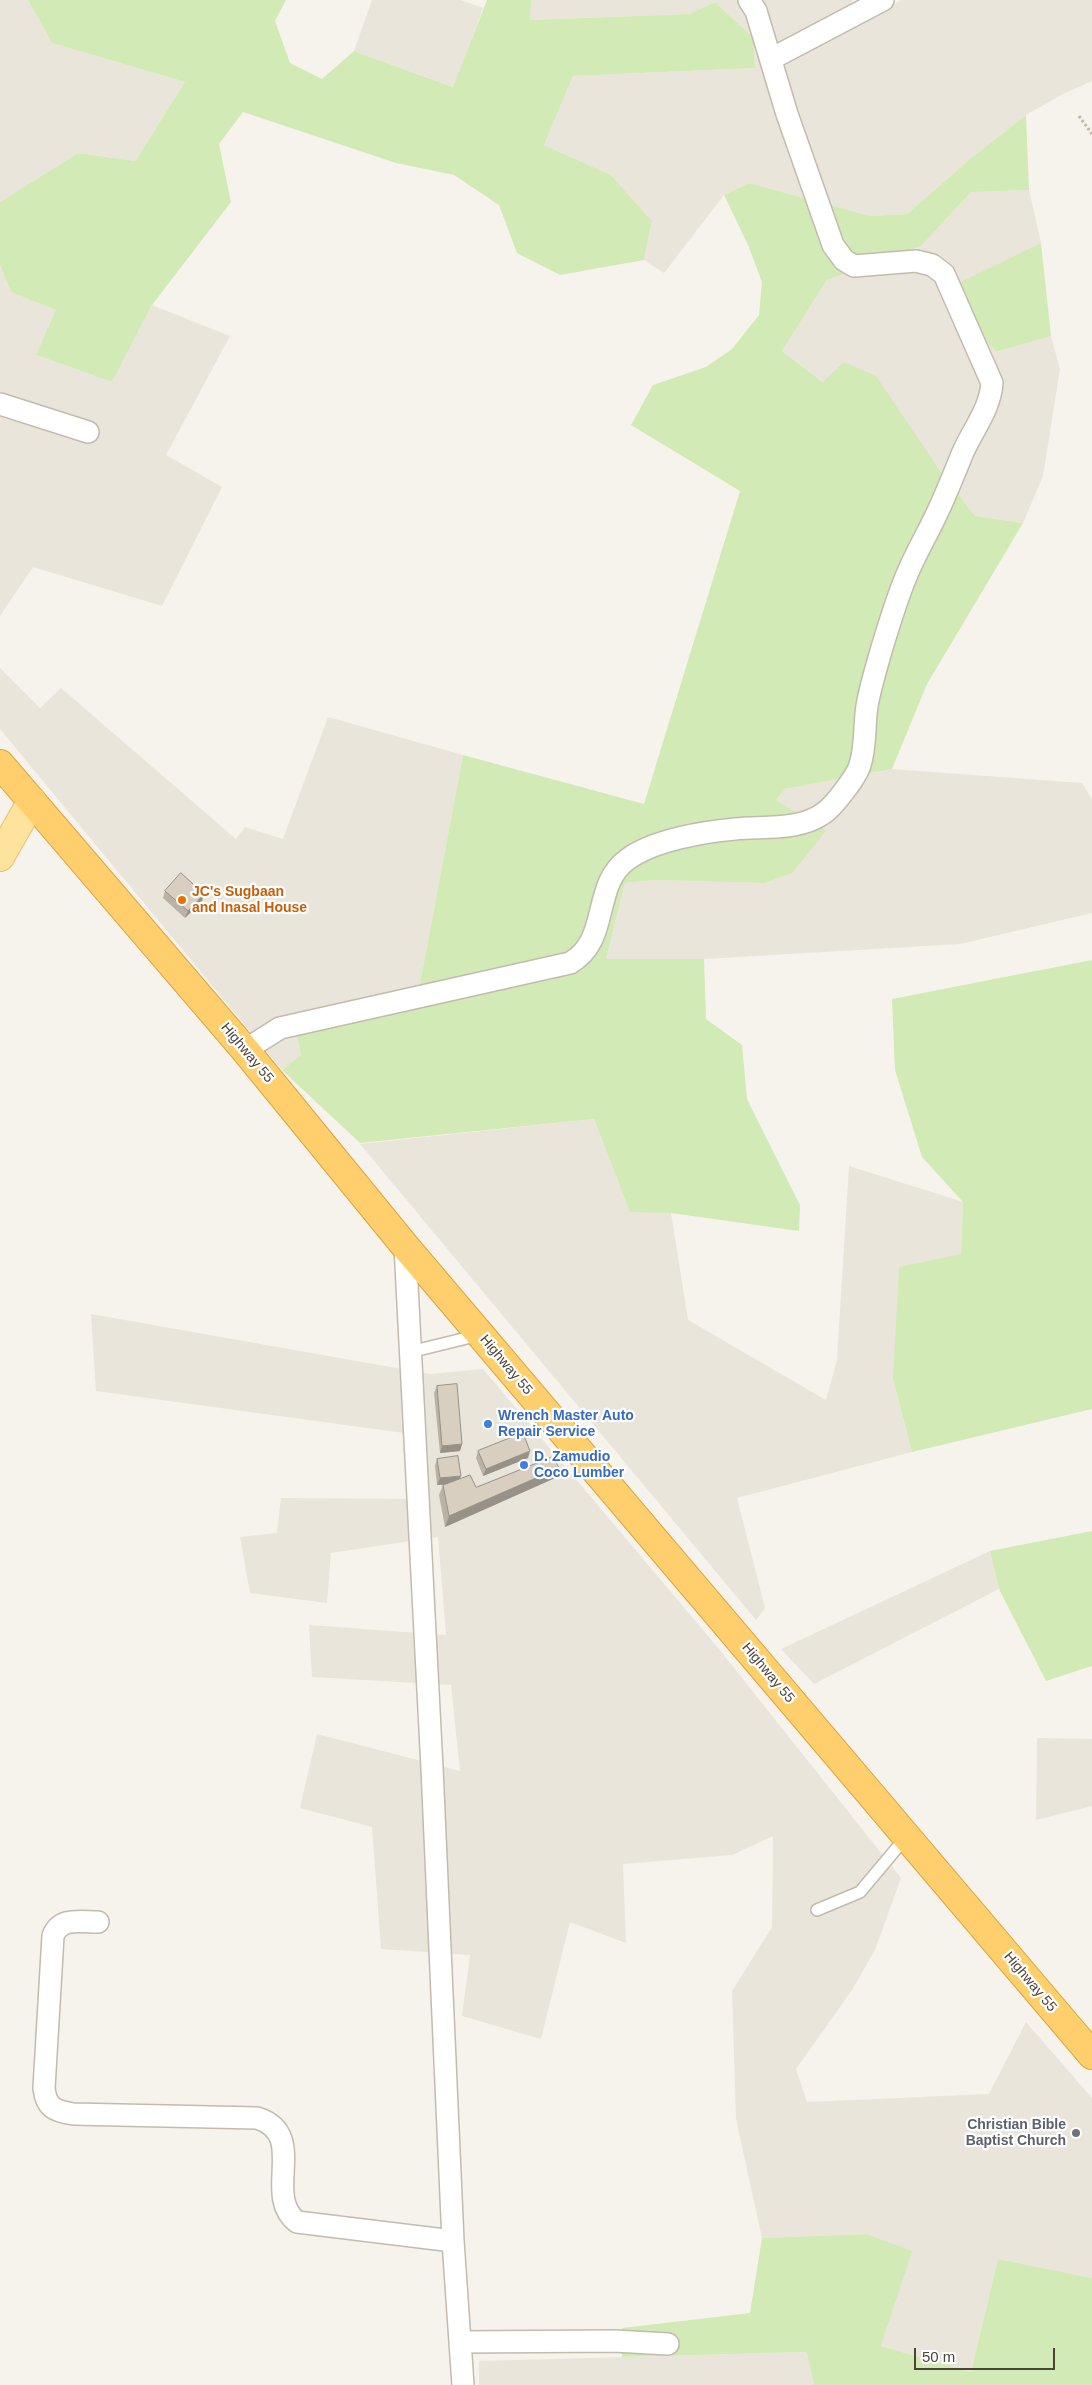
<!DOCTYPE html>
<style>
body{margin:0}
#map{position:relative;width:1092px;height:2385px;overflow:hidden;background:#f6f3ec;font-family:Helvetica,sans-serif}
canvas{display:block}
.scale{position:absolute;left:914px;top:2348px;width:141px;height:22px;box-sizing:border-box;border:2px solid #4b4439;border-top:0;padding-left:6px;font-size:15px;line-height:18px;white-space:nowrap;color:#4b4439;-webkit-text-stroke:4px #fff;paint-order:stroke}
</style>
<div id="map">
<canvas width="1092" height="2385"></canvas>
<div class="scale">50 m</div>
</div>
<script>
const context = document.querySelector('canvas').getContext('2d');
context.lineJoin = 'round';
function fillPath(path, color) {
  context.fillStyle = color;
  context.fill(path, 'evenodd');
}
function strokePath(path, color, width, dash) {
  context.strokeStyle = color;
  context.lineWidth = width;
  context.lineCap = dash ? 'butt' : 'round';
  context.setLineDash(dash || []);
  context.stroke(path);
}
function drawText(font, color, halo, rows, align = 'center') {
  context.font = font + ' Helvetica,sans-serif';
  context.lineWidth = 4.5;
  context.setLineDash([]);
  context.textBaseline = 'middle';
  context.strokeStyle = halo;
  context.fillStyle = color;
  for (const [text, x, y, turn = 0] of rows) {
    context.save();
    context.translate(x, y);
    context.rotate((+turn || 0) * Math.PI / 180);
    context.textAlign = isNaN(turn) ? turn : align;
    if (halo) context.strokeText(text, 0, 0);
    context.fillText(text, 0, 0);
    context.restore();
  }
}
fillPath(new Path2D(`
 M0,0H28L52,43L185,82L135,161L78,153L0,202Z
 M372,0H461L483,8L454,87L354,51Z
 M531,0H852L855,26L901,0H1092V81L1063,94L1026,115L970,159L907,214L870,216L749,183L724,195L664,273L644,260L652,221L611,175L544,145L573,76L755,68L753,37L715,2L689,14L529,20Z
 M1029,190L1041,243L943,291L996,352L1051,336L1060,369L1043,476L1023,523L975,516L936,465L782,351L827,280L921,246L971,192Z
 M0,265L11,292L57,310L36,355L112,382L152,305L230,336L166,455L222,487L162,606L33,567L0,616Z
 M0,668L40,708L61,688L236,839L245,827L283,839L328,717L463,755L419,989L292,1016L301,1056L282,1070L0,729Z
 M892,769L1082,783L1092,799V913L960,944L704,959H606L625,883L655,880L764,883L776,800L785,789Z
 M594,1119L630,1211L671,1213L688,1320L826,1400L837,1360L849,1166L963,1202L961,1254L893,1379L912,1452L737,1498L765,1608L756,1620L360,1144Z
 M91,1314L430,1374L483,1369L719,1649L901,1878L875,1950L852,1990L796,2069L807,2102L989,2094L1026,2022L1092,2098V2278L998,2259L971,2372L881,2346L911,2251L867,2234L762,2238L736,2119L732,1991L772,1927L773,1836L732,1855L623,1864L626,1943L570,1922L541,2039L462,2016L470,1955L381,1949L372,1827L300,1808L317,1734L460,1771L451,1685L312,1677L309,1625L446,1635L438,1537L331,1553L327,1603L250,1593L240,1537L277,1533L281,1498L408,1499L404,1433L96,1391Z
 M990,1551L999,1589L814,1684L781,1649Z
 M1037,1738L1092,1739V1806L1036,1820Z
 M808,2352L814,2385H479V2361Z`), '#eae5da');
fillPath(new Path2D(`
 M28,0H286L275,21L290,63L322,79L354,51L453,87L487,0H531L530,20L689,14L715,2L753,37L755,68L573,76L544,145L611,175L652,221L644,260L560,275L517,253L499,205L454,175L396,163L243,112L219,144L231,202L152,305L112,382L36,355L56,310L11,292L0,265V202L78,153L135,161L185,82L52,43Z
 M1026,115L1029,190L971,192L921,246L827,280L782,351L823,382L844,362L876,376L936,465L975,516L1023,523L927,684L892,769L785,789L776,800L826,831L792,873L764,883L655,880L625,883L606,959H704L706,1019L742,1045L747,1099L800,1205L799,1231L671,1213L630,1212L594,1119L360,1143L282,1070L301,1055L292,1016L419,989L463,755L644,804L740,491L631,425L653,385L706,367L732,349L759,315L762,282L748,245L724,195L749,183L870,216L907,214L970,159Z
 M1041,243L1051,336L996,352L942,291Z
 M1092,960V1409L912,1452L893,1379L899,1267L961,1254L963,1202L922,1157L895,1070L892,999Z
 M1092,1531V1666L1046,1681L999,1589L990,1551Z
 M867,2234L912,2251L881,2346L971,2372L998,2259L1092,2278V2385H814L807,2352L622,2357V2328L750,2313L762,2238Z`), '#d2eab5');
const lane = new Path2D(`
 M410,1352L479,1335
 M817,1910L860,1892L907,1836`);
const street = new Path2D(`
 M771,59L883,0
 M0,404L88,432
 M245,1050L280,1028L570,963C611,940 591,885 628,859C654,840 703,832 735,829C764,826 799,831 824,813C834,806 857,776 860,765C866,747 864,725 867,706C870,688 876,669 881,651C889,625 897,597 908,572C917,551 929,531 938,511C947,492 955,472 963,452C974,428 990,409 992,383L944,274L932,265L916,261L854,266L844,260L833,245L787,114L756,11L749,0
 M405,1246L432,1768L453,2241L463,2385
 M98,1922C80,1922 60,1917 53,1936L44,2088C46,2108 55,2111 73,2114L257,2118C309,2134 262,2195 297,2222L453,2241
 M460,2342L614,2341L668,2344`);
const primary = new Path2D(`
 M0,857L32,801`);
const highway = new Path2D(`
 M0,764L245,1050L405,1246L1092,2055`);
strokePath(lane, '#c2bbae', 14);
strokePath(street, '#c2bbae', 24);
strokePath(primary, '#e6c16a', 30);
strokePath(highway, '#e0a43c', 30);
strokePath(new Path2D(`
 M1079,116L1092,134`), '#c4b79f', 3, [2.5, 2.5]);
strokePath(lane, '#fff', 11);
strokePath(street, '#fff', 21);
strokePath(primary, '#ffe39c', 28);
strokePath(highway, '#ffcf6e', 28);
fillPath(new Path2D(`
 M165,891L204,894L202,901L185,918L163,898Z
 M437,1386L462,1444L460,1451L440,1453L434,1393Z
 M478,1451L528,1458L483,1476L476,1458Z
 M437,1459L460,1479L476,1487L555,1478L445,1527L439,1495L443,1485H437L435,1466Z`), '#bab2a6');
fillPath(new Path2D(`
 M204,894L202,901L185,918L188,911Z
 M462,1444L460,1451L440,1453L442,1446Z
 M530,1451L528,1458L483,1476L486,1469Z
 M559,1468L555,1478L445,1527L449,1516Z
 M461,1476L458,1483L437,1485L440,1478Z`), '#979187');
const building = new Path2D(`
 M181,873L204,894L188,911L165,891Z
 M457,1384L462,1444L442,1446L437,1386Z
 M523,1433L530,1451L486,1469L478,1451Z
 M458,1456L461,1476L440,1478L437,1459Z
 M553,1457L559,1468L449,1516L443,1485L470,1475L476,1487Z`);
fillPath(building, '#d8cfc1');
strokePath(building, '#979187', 1);
for (const [x, y, r, color] of [
 [182,900,5,"#e8710a"],
 [488,1424,5,"#3f7fe0"],
 [524,1465,5,"#3f7fe0"],
 [1076,2133,5,"#6b7280"]
]) {
  const dot = new Path2D();
  dot.arc(x, y, r, 0, 2 * Math.PI);
  context.fillStyle = color;
  context.fill(dot);
  strokePath(dot, '#fff', 2);
}
drawText('bold 14px', '#c56008', '#fff', [
 ["JC's Sugbaan",192,892],
 ["and Inasal House",192,908]
], 'left');
drawText('14px', '#4b4439', '#fff', [
 ["Highway 55",247,1053,50],
 ["Highway 55",506,1365,50],
 ["Highway 55",768,1673,50],
 ["Highway 55",1030,1982,50]
]);
drawText('bold 14px', '#366cbe', '#fff', [
 ["Wrench Master Auto",498,1416],
 ["Repair Service",498,1432],
 ["D. Zamudio",534,1457],
 ["Coco Lumber",534,1473]
], 'left');
drawText('bold 14px', '#5b616d', '#fff', [
 ["Christian Bible",1066,2125],
 ["Baptist Church",1066,2141]
], 'right');
</script>
